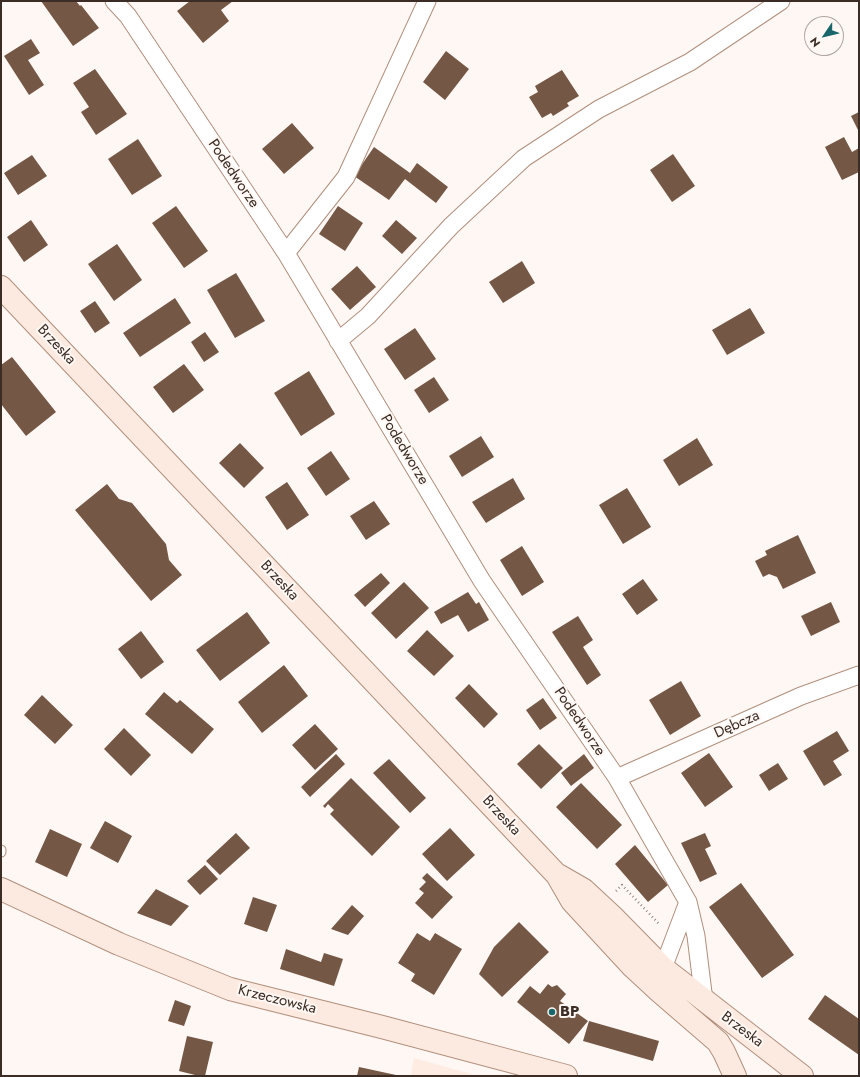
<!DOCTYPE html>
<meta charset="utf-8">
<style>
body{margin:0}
#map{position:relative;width:860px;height:1077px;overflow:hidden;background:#fef7f3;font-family:Jost,sans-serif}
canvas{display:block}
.frame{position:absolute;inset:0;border:2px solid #3b2d26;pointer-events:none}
.north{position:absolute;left:804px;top:16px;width:40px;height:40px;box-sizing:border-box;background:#fef7f3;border:1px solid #b0a6a1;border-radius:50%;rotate:235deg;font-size:11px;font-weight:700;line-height:16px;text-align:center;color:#3b2d26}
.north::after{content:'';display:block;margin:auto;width:14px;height:18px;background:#19676a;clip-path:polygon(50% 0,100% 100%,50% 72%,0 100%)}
</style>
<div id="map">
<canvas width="860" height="1077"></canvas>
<div class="frame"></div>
<div class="north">N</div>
</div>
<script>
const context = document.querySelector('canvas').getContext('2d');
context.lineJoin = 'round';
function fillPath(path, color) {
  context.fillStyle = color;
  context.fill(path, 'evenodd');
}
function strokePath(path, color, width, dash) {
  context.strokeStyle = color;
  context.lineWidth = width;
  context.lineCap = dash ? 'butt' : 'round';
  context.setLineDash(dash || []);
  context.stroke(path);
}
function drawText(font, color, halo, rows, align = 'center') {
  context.font = font + ' Jost,sans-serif';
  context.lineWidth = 4;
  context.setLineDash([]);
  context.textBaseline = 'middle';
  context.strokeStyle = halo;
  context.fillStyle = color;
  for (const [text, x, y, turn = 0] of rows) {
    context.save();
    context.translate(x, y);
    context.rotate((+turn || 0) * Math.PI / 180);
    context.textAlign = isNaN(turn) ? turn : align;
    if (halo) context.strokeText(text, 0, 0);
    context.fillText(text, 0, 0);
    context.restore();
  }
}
fillPath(new Path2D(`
 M414,1058L478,1076H411Z`), '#feece2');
fillPath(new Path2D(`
 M41,1H76L80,6L81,5L99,28L73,46Z
 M190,1H233L221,10L229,21L203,43L177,11Z
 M31,39L40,53L28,60L44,85L29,95L4,56Z
 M446,51L469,69L445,100L423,82Z
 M95,69L127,114L96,135L81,112L89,107L73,83Z
 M562,70L579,96L567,103L569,106L553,116L551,113L542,118L529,97L538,92L535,86Z
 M859,112V132L851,116Z
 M292,123L314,148L284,174L262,149Z
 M844,137L852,152L859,148V172L842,180L825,147Z
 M138,139L162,176L132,195L108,159Z
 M374,147L410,173L417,163L448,187L436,203L405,179L389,200L354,176Z
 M673,154L695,186L672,202L650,170Z
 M32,155L47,176L18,195L4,173Z
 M176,206L208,251L184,268L152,223Z
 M338,206L363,223L345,251L319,234Z
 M31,220L48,245L24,262L7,237Z
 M396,220L417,238L402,254L382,236Z
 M117,244L142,280L114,301L88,264Z
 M522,261L535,283L503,303L489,282Z
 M357,266L376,287L350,310L331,289Z
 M236,273L265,321L235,338L207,290Z
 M175,298L191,323L140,357L123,333Z
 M95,301L110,323L95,333L80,311Z
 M750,308L765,333L727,355L712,330Z
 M415,328L436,359L405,380L384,349Z
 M205,332L219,352L204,362L191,342Z
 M12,357L56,412L26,436L1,404V365Z
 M184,364L204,390L173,413L153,387Z
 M309,371L335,414L301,436L274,393Z
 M434,377L449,400L429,413L414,390Z
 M481,436L494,457L462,477L449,456Z
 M697,438L713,465L679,486L663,460Z
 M240,443L264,468L244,488L219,463Z
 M331,451L350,479L326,496L307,468Z
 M513,478L525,499L486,523L472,502Z
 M287,482L309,515L287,530L265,497Z
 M107,484L119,499L132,503L166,544L169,560L182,575L151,601L75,510Z
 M627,488L651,527L623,544L599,505Z
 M374,501L390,524L366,540L350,516Z
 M798,535L816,573L783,589L777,577L769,574L763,577L755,561L767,555L765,551Z
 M522,546L544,582L522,596L500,560Z
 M381,573L390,583L365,607L354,595Z
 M643,579L658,600L637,615L622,594Z
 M404,582L429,608L396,639L371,613Z
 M468,592L476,604L479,602L489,620L468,632L458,615L441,624L434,612Z
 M831,602L840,622L811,636L801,616Z
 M247,612L270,643L220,681L196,650Z
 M578,616L593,640L583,647L601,675L587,685L552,632Z
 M427,630L454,656L434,676L407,651Z
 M141,631L164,662L141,679L118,649Z
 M284,665L308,696L262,733L238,702Z
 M681,681L701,716L670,735L649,700Z
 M469,684L498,714L484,728L455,698Z
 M164,692L177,703L180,700L214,729L192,754L145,714Z
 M42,695L73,725L55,744L24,715Z
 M543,698L557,718L540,730L526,710Z
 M315,724L338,749L315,770L292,745Z
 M124,728L151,755L131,776L104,749Z
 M837,731L849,751L833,761L842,775L824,786L803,751Z
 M539,744L563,768L541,789L517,764Z
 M709,753L733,787L705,807L681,773Z
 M336,754L345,764L310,797L301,787Z
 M584,754L594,768L571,786L561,773Z
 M389,759L426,798L410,813L373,773Z
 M778,763L788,779L769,791L759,775Z
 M351,778L400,827L372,856L330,814L334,810L328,804L325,808L323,806Z
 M581,783L622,825L597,849L556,807Z
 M105,821L132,836L118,863L90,848Z
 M450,828L475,855L447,881L422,854Z
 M50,829L82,844L67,877L35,862Z
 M236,833L250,848L220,875L206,861Z
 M705,833L711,846L705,849L717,874L700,882L681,843Z
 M635,845L668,885L648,902L615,864Z
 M205,865L218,879L200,895L187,881Z
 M427,873L453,897L432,919L415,903L424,893L419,889L426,882L422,878Z
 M741,883L794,955L762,978L709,907Z
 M156,889L189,906L171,926L137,913Z
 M253,897L277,905L267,932L244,924Z
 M352,905L364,916L348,935L331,929Z
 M519,922L549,952L502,997L479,974L494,947Z
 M417,933L430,941L435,933L462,949L434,995L411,981L415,974L398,963Z
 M286,949L321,962L324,953L343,959L334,986L280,969Z
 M548,984L552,987L557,985L566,994L560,1001L588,1021L569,1044L517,1002L530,986L540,994Z
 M825,995L859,1019V1055L808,1019Z
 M175,1000L191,1006L184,1026L168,1021Z
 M589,1021L659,1041L653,1061L583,1041Z
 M187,1036L213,1042L205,1076H199L179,1071Z
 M359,1067L396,1075V1076H357Z`), '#755746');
const lane = new Path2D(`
 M1,850V852`);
const street = new Path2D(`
 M114,1L128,16L286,253L482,581L617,778L688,902L696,936L704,1001
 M286,253L346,177L427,1
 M338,341L368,316L451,226L524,158L599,109L690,62L781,1
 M617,778L801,696L859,675
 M662,978L663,968L688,902`);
const secondary = new Path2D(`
 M1,287L557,875L572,901L633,967L660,992L718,1042L724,1052L735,1076
 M558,875L584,890L612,916L663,968L802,1076
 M1,889L119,944L230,989L382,1027L566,1076`);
strokePath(lane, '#b18f7d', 11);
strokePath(street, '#b18f7d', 19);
strokePath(secondary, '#b18f7d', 24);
strokePath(new Path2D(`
 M616,891L622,885L660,925`), '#978c87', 2.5, [1, 3]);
strokePath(lane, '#fff', 9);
strokePath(street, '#fff', 17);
strokePath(secondary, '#fceae0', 22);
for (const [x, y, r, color] of [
 [552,1012,4,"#19676a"]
]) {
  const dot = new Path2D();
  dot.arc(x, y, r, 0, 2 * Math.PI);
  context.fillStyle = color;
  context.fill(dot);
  strokePath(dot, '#fef7f3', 1.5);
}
drawText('15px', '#3b2d26', '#fef7f3', [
 ["Podedworze",233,174,56],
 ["Brzeska",56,345,47],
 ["Podedworze",404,450,59],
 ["Brzeska",279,581,47],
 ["Podedworze",579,722,56],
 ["Dębcza",737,725,-24],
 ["Brzeska",501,816,47],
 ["Krzeczowska",277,1000,14],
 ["Brzeska",742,1030,37]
]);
drawText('bold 15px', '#3b2d26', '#fef7f3', [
 ["BP",560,1012]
], 'left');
</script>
